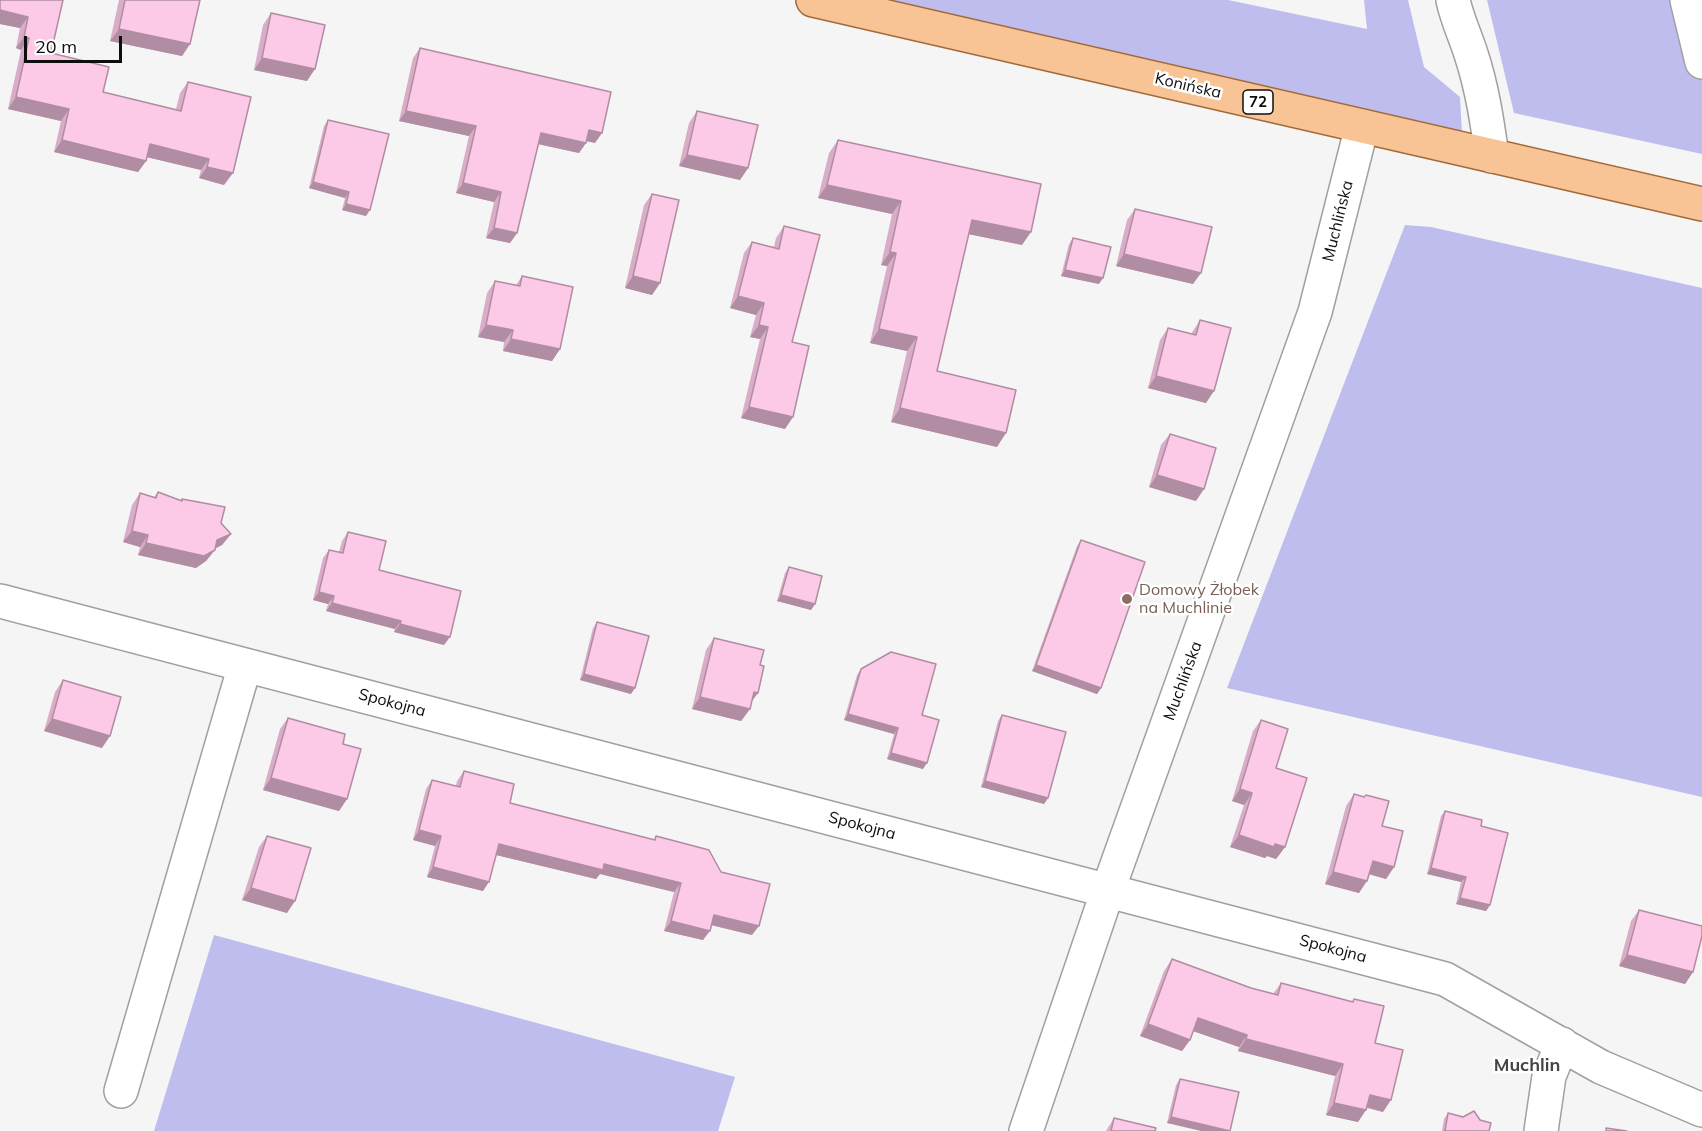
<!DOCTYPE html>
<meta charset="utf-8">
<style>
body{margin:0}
#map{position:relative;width:1702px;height:1131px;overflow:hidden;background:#f5f5f6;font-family:Mulish,sans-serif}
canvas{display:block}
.scale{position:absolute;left:24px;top:36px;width:98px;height:27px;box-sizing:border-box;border:3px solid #0e0e0f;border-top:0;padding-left:8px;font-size:18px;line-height:21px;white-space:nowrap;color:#0e0e0f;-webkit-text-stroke:4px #fff;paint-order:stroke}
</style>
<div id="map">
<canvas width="1702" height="1131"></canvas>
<div class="scale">20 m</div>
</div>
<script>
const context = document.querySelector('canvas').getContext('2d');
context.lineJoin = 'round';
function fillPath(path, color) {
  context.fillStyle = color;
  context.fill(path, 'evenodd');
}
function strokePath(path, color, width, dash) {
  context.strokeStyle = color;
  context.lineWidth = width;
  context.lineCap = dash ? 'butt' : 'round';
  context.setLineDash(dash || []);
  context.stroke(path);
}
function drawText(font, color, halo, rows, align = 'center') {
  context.font = font + ' Mulish,sans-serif';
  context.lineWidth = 5;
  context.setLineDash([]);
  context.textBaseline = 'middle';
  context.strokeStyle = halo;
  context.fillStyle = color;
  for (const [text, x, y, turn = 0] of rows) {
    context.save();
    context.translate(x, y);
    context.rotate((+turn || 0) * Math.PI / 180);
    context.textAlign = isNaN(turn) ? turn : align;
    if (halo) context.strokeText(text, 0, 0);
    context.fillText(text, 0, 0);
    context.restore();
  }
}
fillPath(new Path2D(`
 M871,0H1228L1367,29L1364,0H1408L1424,67L1460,97L1462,134Z
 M1487,0H1702V154L1514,113Z
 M1405,225L1431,227L1702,288V797L1227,688Z
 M214,935L735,1077L718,1131H154Z`), '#bfbdee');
const minor = new Path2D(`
 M1453,0C1457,19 1465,35 1471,54C1482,87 1487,121 1492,156
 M1687,0L1702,62
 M0,601L1445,979L1601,1067L1702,1110
 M121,1091L245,665
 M1026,1131L1108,890L1315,312L1362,126
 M1541,1131L1549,1076L1562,1044`);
const major = new Path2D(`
 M813,0L1702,204`);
strokePath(minor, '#a0a0a2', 36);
strokePath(major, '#a36a39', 36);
strokePath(minor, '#fff', 33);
strokePath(major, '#f8c496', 33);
fillPath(new Path2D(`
 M0,0H63L51,53L103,92L176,109L180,93L188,82L224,185L199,178L201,170L147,157L146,161L138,172L54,152L61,121L8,109L21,50L16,48L20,28L0,24Z
 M119,0H200L190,44L182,56L110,41Z
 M271,13L307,81L254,70L263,25Z
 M420,48L595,143L587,141L579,153L538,144L517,233L510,243L486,238L494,202L456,193L469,136L399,121L413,58Z
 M697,111L748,168L740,180L679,166L689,123Z
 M328,120L366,216L342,210L345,198L309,188L324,126Z
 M838,140L1022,245L969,234L937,371L997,447L891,422L907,351L870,343L887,266L881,265L892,214L818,198L829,153Z
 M652,194L660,283L652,295L625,288L644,205Z
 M1135,209L1193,284L1116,266L1127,220Z
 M784,226L792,342L785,429L741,418L760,339L750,337L756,315L730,308L744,253L752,242L774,247L776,238Z
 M1073,238L1099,284L1061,276L1069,244Z
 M522,276L560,349L552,361L503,351L504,342L478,337L487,293L495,281L516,285Z
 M1200,320L1206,403L1148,388L1160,340L1168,328L1191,334Z
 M1170,434L1196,501L1149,487L1161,445Z
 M158,492L181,501L182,499L221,523L231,534L222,545L215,549L206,561L196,568L138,555L140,547L123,542L132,505L140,493L154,497Z
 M348,532L379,570L444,645L394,632L395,629L326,611L328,604L313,600L323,558L329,550L339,552L342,541Z
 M1081,540L1101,688L1097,694L1032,671L1077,546Z
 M789,567L815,604L811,610L777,601L785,573Z
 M597,622L631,694L580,680L593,628Z
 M714,638L760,665L750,709L741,721L692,709L706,650Z
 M861,669L922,715L923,769L887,759L894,734L844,720L857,675Z
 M63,680L102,748L44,731L55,692Z
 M1002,715L1048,798L1044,804L981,787L998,721Z
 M288,718L343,744L347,799L339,811L263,790L280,729Z
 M1261,720L1276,768L1285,847L1276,859L1267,856L1265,858L1230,847L1244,805L1232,801L1253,731Z
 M464,771L510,803L653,840L656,836L752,935L711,925L703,940L664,931L674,892L600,874L596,879L496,855L483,891L427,877L435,846L413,840L426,789L432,780L456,786L457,781Z
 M1354,794L1382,826L1394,867L1386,879L1369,874L1359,893L1325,884L1346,806Z
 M1445,811L1481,826L1490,905L1486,911L1456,904L1461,882L1427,874L1441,816Z
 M267,836L287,913L242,900L259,847Z
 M1639,910L1693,972L1685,984L1619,966L1631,921Z
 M1172,959L1251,988L1273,994L1281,983L1352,1002L1354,999L1375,1043L1383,1112L1367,1108L1358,1122L1326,1115L1335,1076L1238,1051L1239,1047L1193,1031L1190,1040L1182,1051L1140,1036L1164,971Z
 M1180,1079L1230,1131L1167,1123L1176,1085Z
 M1448,1113L1480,1120L1489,1131H1442L1444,1119Z
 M1114,1118L1155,1131H1106Z`), '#d9adc7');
fillPath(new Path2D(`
 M0,10L28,17L20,28L0,24Z
 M119,29L190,44L182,56L110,41Z
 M24,37L29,38L21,50L16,48Z
 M262,58L315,69L307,81L254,70Z
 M16,97L69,109L61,121L8,109Z
 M406,111L476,126L469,136L399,121Z
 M589,130L602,133L595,143L582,140Z
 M541,133L586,143L579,153L533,143Z
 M62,140L146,161L138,172L54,152Z
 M150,144L209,159L201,170L142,156Z
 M687,155L748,168L740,180L679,166Z
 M207,167L233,173L224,185L199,178Z
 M313,182L349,192L345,198L309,188Z
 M463,183L501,192L494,202L456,193Z
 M827,185L901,201L892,214L818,198Z
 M346,204L370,210L366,216L342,210Z
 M972,220L1031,232L1022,245L963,233Z
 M494,228L517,233L510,243L486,238Z
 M890,252L896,253L887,266L881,265Z
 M1124,254L1201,273L1193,284L1116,266Z
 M1065,270L1103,278L1099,284L1061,276Z
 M633,276L660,283L652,295L625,288Z
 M738,296L764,303L756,315L730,308Z
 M486,325L513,330L504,342L478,337Z
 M759,325L768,327L760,339L750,337Z
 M879,329L917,337L907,351L870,343Z
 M511,339L560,349L552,361L503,351Z
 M1156,376L1214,391L1206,403L1148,388Z
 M749,407L793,417L785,429L741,418Z
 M900,408L1006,433L997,447L891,422Z
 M1157,475L1204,489L1196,501L1149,487Z
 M132,531L148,535L140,547L123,542Z
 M231,534L222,545L209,551L217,540Z
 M146,543L215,550L206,561L196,568L138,555Z
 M319,592L334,596L328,604L313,600Z
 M781,595L815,604L811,610L777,601Z
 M332,603L401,621L395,629L326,611Z
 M400,624L450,637L444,645L394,632Z
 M1036,665L1101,688L1097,694L1032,671Z
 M584,674L635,688L631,694L580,680Z
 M754,692L758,693L749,705Z
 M700,697L750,709L741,721L692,709Z
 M848,714L898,728L894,734L844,720Z
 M52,719L110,736L102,748L44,731Z
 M891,753L927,763L923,769L887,759Z
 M271,778L347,799L339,811L263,790Z
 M985,781L1048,798L1044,804L981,787Z
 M1240,789L1252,793L1244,805L1232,801Z
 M419,830L441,836L435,846L413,840Z
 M1239,835L1275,844L1285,847L1276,859L1267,856L1265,858L1230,847Z
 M499,844L604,864L681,883L674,892L600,874L596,879L492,854Z
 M1373,861L1394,867L1386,879L1365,873Z
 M433,867L489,882L483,891L427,877Z
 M1431,868L1466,877L1461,882L1427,874Z
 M1333,872L1367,881L1359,893L1325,884Z
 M251,888L295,901L287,913L242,900Z
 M1460,898L1490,905L1486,911L1456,904Z
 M714,915L759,926L752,935L707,924Z
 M671,921L710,931L703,940L664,931Z
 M1627,955L1693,972L1685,984L1619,966Z
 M1198,1018L1247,1035L1239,1047L1190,1030Z
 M1148,1024L1190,1040L1182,1051L1140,1036Z
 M1246,1039L1343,1064L1335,1076L1238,1051Z
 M1370,1095L1391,1100L1383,1112L1362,1106Z
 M1334,1103L1366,1110L1358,1122L1326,1115Z
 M1171,1117L1230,1131H1201L1167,1123Z`), '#b08da2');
const building = new Path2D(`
 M0,0H63L51,53L109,67L103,92L181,111L188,82L251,97L233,173L207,167L209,159L150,144L146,161L62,140L69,109L16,97L29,38L24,37L28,17L0,10Z
 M125,0H200L190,44L119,29Z
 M271,13L325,25L315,69L262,58Z
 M420,48L611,92L602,133L589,130L586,143L541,133L517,233L494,228L501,192L463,183L476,126L406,111Z
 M697,111L758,125L748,168L687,155Z
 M328,120L389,134L370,210L346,204L349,192L313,182Z
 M838,140L1041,184L1031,232L972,220L937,371L1016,390L1006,433L900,408L917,337L879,329L896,253L890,252L901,201L827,185Z
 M652,194L679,200L660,283L633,276Z
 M1135,209L1212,227L1201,273L1124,254Z
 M784,226L820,235L792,342L809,346L793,417L749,407L768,327L759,325L764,303L738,296L752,242L779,249Z
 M1073,238L1111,247L1103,278L1065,270Z
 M522,276L573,287L560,349L511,339L513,330L486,325L495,281L520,286Z
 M1200,320L1231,328L1214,391L1156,376L1168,328L1196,335Z
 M1170,434L1216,448L1204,489L1157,475Z
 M158,492L182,501V499L225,507L221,523L231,534L217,540L215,550L204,556L146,543L148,535L132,531L140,493L156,498Z
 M348,532L386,541L379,570L461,591L450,637L400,624L401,621L332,603L334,596L319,592L329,550L343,553Z
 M1081,540L1145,562L1101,688L1036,665Z
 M789,567L822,576L815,604L781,595Z
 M597,622L649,636L635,688L584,674Z
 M714,638L764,650L760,665L764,666L758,693L754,692L750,709L700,697Z
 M891,652L936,664L922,715L939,720L927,763L891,753L898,728L848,714L861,669Z
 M63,680L121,697L110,736L52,719Z
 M1002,715L1066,732L1048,798L985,781Z
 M288,718L345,734L343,744L361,749L347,799L271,778Z
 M1261,720L1288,729L1276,768L1307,778L1285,847L1275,844L1274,847L1239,835L1252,793L1240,789Z
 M464,771L514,784L510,803L655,840L656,836L709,850L721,872L770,884L759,926L714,915L710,931L671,921L681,883L604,864L603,870L499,844L489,882L433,867L441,836L419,830L432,780L460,787Z
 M1354,794L1364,797L1366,795L1389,801L1382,826L1403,831L1394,867L1373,861L1367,881L1333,872Z
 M1445,811L1482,820L1481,826L1508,833L1490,905L1460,898L1466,877L1431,868Z
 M267,836L311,848L295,901L251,888Z
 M1639,910L1702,926V936L1693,972L1627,955Z
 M1172,959L1251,988L1278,995L1281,983L1353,1002L1354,999L1384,1006L1375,1043L1403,1050L1391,1100L1370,1095L1366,1110L1334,1103L1343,1064L1246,1039L1247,1035L1198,1018L1190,1040L1148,1024Z
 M1180,1079L1239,1092L1230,1131L1171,1117Z
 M1474,1111L1480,1120L1491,1123L1489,1131H1445L1448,1113L1463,1117Z
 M1114,1118L1156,1128L1155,1131H1111Z
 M1606,1128L1627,1131H1606Z`);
fillPath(building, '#fcc9e7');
strokePath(building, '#b08da2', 1.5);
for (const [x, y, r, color] of [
 [1127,599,6,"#8d6e63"]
]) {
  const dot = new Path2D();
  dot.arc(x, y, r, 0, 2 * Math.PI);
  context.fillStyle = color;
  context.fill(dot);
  strokePath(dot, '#fff', 2);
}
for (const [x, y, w] of [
 [1258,102,30]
]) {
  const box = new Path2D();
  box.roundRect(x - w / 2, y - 12, w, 24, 4.5);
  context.fillStyle = '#fff';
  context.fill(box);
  strokePath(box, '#0e0e0f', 1.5);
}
drawText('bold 15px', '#0e0e0f', null, [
 ["72",1258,102]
]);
drawText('16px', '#0e0e0f', '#fff', [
 ["Konińska",1188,86,13],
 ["Muchlińska",1338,221,-76],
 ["Muchlińska",1183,681,-70],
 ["Spokojna",392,703,15],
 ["Spokojna",862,826,15],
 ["Spokojna",1333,949,15]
]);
drawText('16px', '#785e54', '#fff', [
 ["Domowy Żłobek",1139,590],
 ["na Muchlinie",1139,608]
], 'left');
drawText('bold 18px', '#464647', '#fff', [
 ["Muchlin",1527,1066]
]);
</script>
